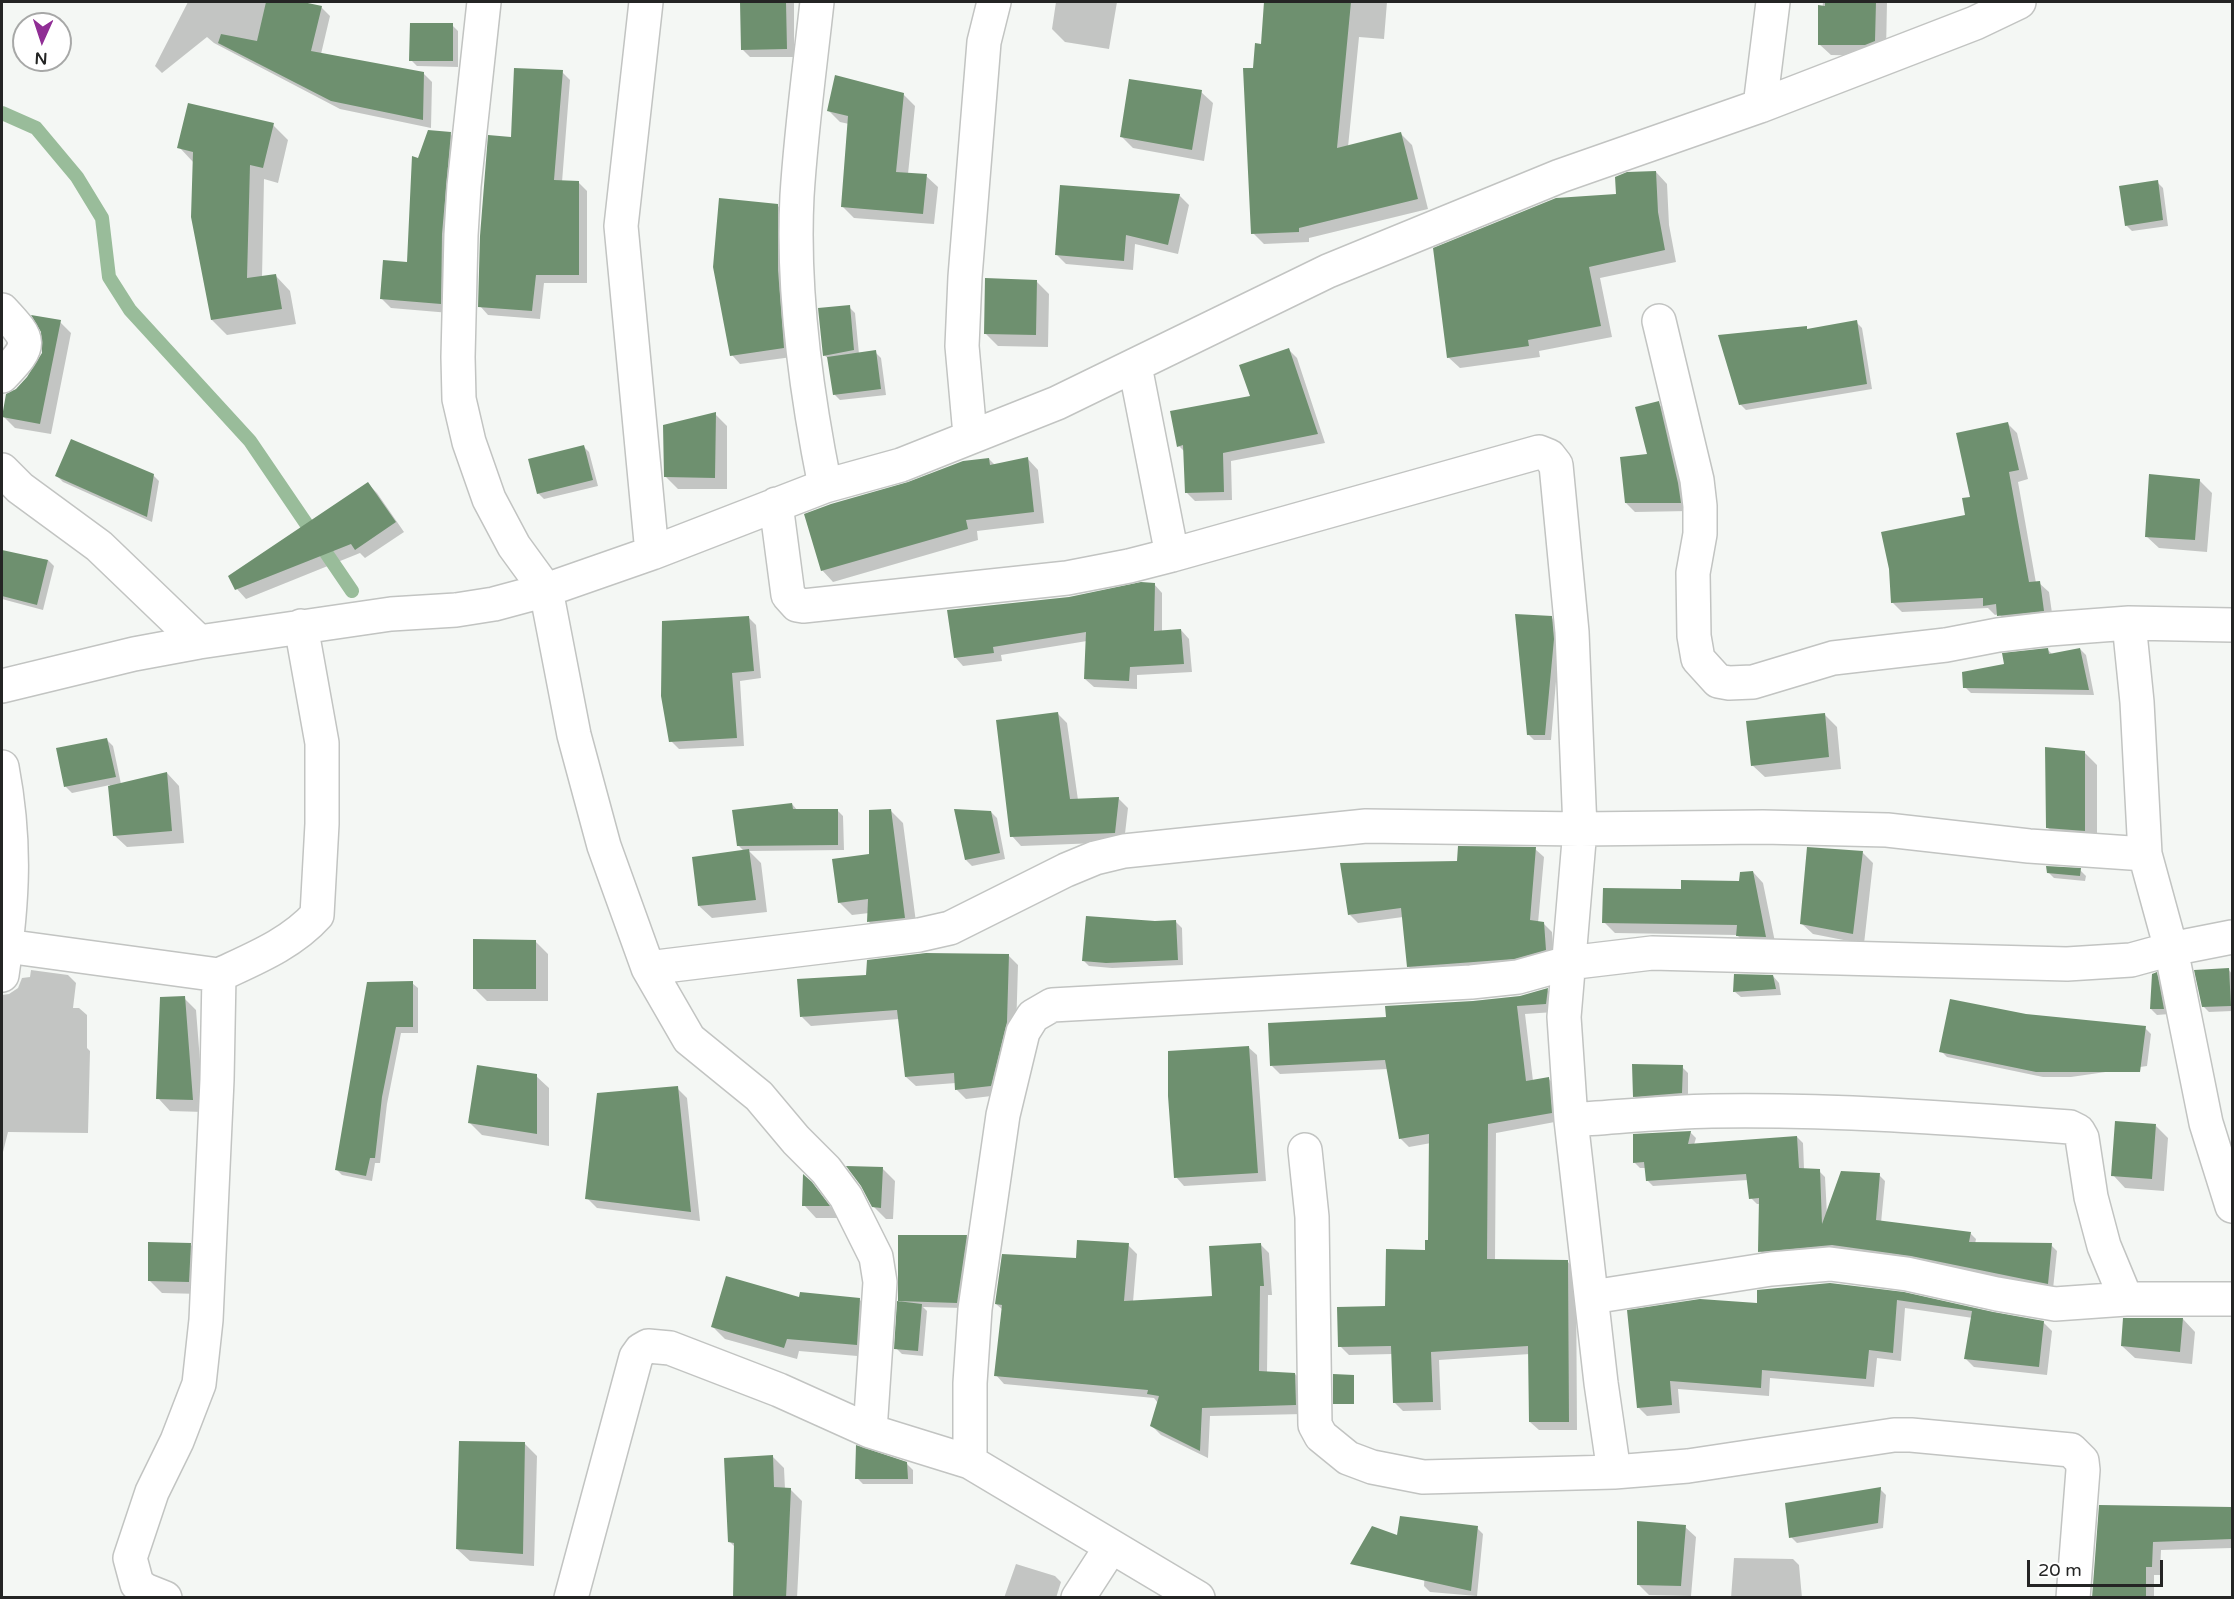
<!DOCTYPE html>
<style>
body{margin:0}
#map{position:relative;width:2234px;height:1599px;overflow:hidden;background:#f4f7f4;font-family:"Varela Round",sans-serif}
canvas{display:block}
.frame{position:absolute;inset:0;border:3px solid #242524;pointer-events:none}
.north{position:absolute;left:12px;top:12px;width:60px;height:60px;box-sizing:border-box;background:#fff;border:2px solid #a7a8a7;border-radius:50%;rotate:183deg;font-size:16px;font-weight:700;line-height:24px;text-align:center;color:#242524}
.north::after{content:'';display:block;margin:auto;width:21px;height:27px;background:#902e95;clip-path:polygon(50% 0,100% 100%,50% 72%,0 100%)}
.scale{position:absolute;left:2027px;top:1560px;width:136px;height:27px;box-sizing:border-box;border:3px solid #242524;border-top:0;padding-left:8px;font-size:18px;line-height:21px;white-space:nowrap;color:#242524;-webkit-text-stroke:4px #fff;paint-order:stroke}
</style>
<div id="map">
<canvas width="2234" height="1599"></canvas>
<div class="frame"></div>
<div class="north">N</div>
<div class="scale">20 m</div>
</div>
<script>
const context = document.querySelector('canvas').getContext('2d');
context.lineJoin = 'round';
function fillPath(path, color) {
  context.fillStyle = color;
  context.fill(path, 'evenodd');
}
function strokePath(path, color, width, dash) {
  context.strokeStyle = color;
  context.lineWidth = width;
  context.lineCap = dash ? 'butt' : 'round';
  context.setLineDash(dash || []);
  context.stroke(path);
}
fillPath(new Path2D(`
 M188,2H297L321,7L330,16L321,54L424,74L432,82L431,128L340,109L214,43L207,37L162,73L155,66Z
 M742,2H794V57H750L742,49Z
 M1056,2H1117L1109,49L1065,42L1052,29Z
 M1266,2H1387L1384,39L1359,37L1348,147L1401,134L1412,145L1428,209L1309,238V242L1264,244L1253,233L1254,70L1262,45Z
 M1823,2H1887L1886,52L1877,56L1831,55L1819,44Z
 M452,25L458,31V67L417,66L411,60Z
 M562,72L570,80L562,182L579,183L587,191V283H544L540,319L488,315L480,306L512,139Z
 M1201,92L1213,103L1204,161L1133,148L1122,137Z
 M903,94L915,106L908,174L926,176L938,187L934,224L854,218L842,206L849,124L840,122L829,111Z
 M273,125L288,140L278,183L264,179L262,278L275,275L290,291L296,324L227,335L212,320L194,163L179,147Z
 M450,134L460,143L450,313L391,308L381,298L408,263L419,159Z
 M1656,172L1667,184L1669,225L1676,262L1600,278L1612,337L1539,351L1540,357L1460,368L1448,357L1618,196Z
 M2157,182L2163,188L2168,226L2132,231L2126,225Z
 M1179,195L1189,205L1178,254L1135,244L1133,270L1066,264L1056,254Z
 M777,205L786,214L792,357L740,364L732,355Z
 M1037,282L1049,294L1048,347L998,346L985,333Z
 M849,307L855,313L859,354L875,352L881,358L886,395L840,400L834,394L830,360L824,355Z
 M60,322L71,333L51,434L15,428L4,417L17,390L28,378Z
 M1856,322L1862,328L1872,389L1746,410L1740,404L1806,328L1809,331Z
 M1289,350L1297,358L1325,443L1231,461L1232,500L1195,501L1186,492L1185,452L1179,446L1252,397Z
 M1658,403L1667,412L1689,511L1635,512L1626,503L1649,455Z
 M715,414L727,426V489H678L665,476Z
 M2007,423L2017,433L2028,479L2018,482L2036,583H2039L2049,592L2053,620L2009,625L1999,614L1995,615L1988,608L1902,612L1892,602L1967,516L1972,498Z
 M584,447L589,452L598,486L544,499L538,493Z
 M1027,458L1038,470L1044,523L977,531L978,540L833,582L822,570L989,459L995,465Z
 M153,475L159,481L152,522L63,482L57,476Z
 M2199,480L2212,493L2207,552L2159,548L2146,536Z
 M368,484L377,493L404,532L365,558L360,553L246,599L237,589Z
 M6,552L48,560L54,566L43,610L2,599V572Z
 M1154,584L1162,593V632L1181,630L1189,639L1192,672L1137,675V689L1094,687L1085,679L1087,641L1001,655L1002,661L963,666L955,657L1069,598Z
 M748,617L756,625L761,678L740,681L744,746L679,749L671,741Z
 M1551,617L1557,623L1559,646L1551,740H1534L1528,734Z
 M2080,649L2086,655L2094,695L1971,693L1965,687L2005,665L2048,650L2053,655Z
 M1058,714L1067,723L1078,800L1118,798L1128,808L1124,842L1021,846L1012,836Z
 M1824,714L1837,727L1841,769L1765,777L1752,765Z
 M107,740L113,746L121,784L167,773L179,786L184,843L127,847L114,835L110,785L72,793L66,787L58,749Z
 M2084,752L2097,765V843L2060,840L2048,828Z
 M792,804L798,811L837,810L843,816L844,850L749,851L761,863L767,912L712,918L699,906L744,851L738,845Z
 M890,810L903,823L917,930L881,934L869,922V913L852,915L839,902L870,856Z
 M991,812L997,818L1005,859L972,866L966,860Z
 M1535,849L1544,857L1538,923H1543L1552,932L1554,958L1417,975L1408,966L1403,917L1358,923L1350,915L1458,863Z
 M1862,852L1873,863L1864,944L1813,934L1801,923Z
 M2080,870L2086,876L2085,881L2054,878L2048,872Z
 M1753,872L1763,883L1776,947L1748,946L1737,935L1615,933L1604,922L1682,891L1740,882Z
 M1176,922L1182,928L1183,965L1112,968L1089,966L1083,960L1155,923Z
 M535,941L548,954V1001H487L474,988Z
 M1008,955L1018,965L1016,1032L1000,1095L966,1099L956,1089V1083L916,1086L906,1077L899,1019L811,1026L802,1017Z
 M31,970L68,975L76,983L73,1008H79L87,1015V1048L90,1051L88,1133L8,1132L2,1156V995L9,994L18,988L22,978L30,977Z
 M2229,970L2232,974V1011L2209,1012L2203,1006Z
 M2156,974L2162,980L2169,1014L2157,1015L2151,1009Z
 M1773,976L1779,983L1781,995L1741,997L1735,992Z
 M412,983L418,988V1033H401L387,1104L380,1163H375L372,1181L342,1175L336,1169Z
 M1547,990L1556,998L1554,1012L1525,1014L1533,1081L1549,1079L1557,1087L1560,1121L1496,1133L1495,1260L1567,1261L1576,1270L1577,1430H1539L1530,1422V1354L1439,1360L1441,1410L1403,1411L1394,1402L1393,1354L1349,1355L1340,1346L1386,1308L1426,1251L1429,1241L1431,1143L1409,1147L1400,1138L1388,1069L1280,1074L1272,1066L1388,1018L1473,1002L1520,997Z
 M184,998L196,1010L204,1112L170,1111L158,1098Z
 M2026,1016L2145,1028L2151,1034L2147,1066L2071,1077H2043L1947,1057L1941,1051Z
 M1248,1047L1257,1055L1266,1181L1184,1186L1176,1177Z
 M1682,1067L1688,1073V1099L1640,1102L1634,1096Z
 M536,1076L549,1088V1146L482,1135L469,1122Z
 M677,1088L687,1098L700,1221L597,1208L587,1198Z
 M2156,1126L2168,1138L2164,1191L2125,1188L2113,1175Z
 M1690,1132L1696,1138L1694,1145L1797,1137L1803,1143L1804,1169L1819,1171L1825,1177L1827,1215L1879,1175L1885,1181L1881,1223L1970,1233L1976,1239L1975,1244L2051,1245L2057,1251L2053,1289L1766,1257L1760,1251L1761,1204H1757L1751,1198L1748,1180L1653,1186L1647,1180L1646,1168H1640L1634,1162Z
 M882,1168L895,1181L893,1219H886L873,1206Z
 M816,1188L840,1218H816L804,1205Z
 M966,1236L972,1242L962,1308L923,1307L927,1311L923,1356L902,1354L896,1348L902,1303L899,1300Z
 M190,1244L203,1257L201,1294L162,1293L149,1280Z
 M1260,1244L1269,1253L1272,1295H1268L1267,1373L1295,1374L1304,1383V1414L1210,1416L1208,1458L1161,1435L1152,1426L1158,1403L1154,1398L1004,1384L996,1375L1003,1310L996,1304L1077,1260L1128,1245L1137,1254L1133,1302L1213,1298Z
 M1904,1294L2043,1322L2052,1331L2047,1375L1974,1367L1965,1358L1973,1318L1905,1308L1901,1361L1877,1358L1874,1387L1770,1378L1769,1396L1678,1389L1680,1413L1647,1416L1638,1407L1759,1305Z
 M800,1299H859L872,1312L869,1357L799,1351L797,1359L725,1339L713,1327Z
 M2183,1319L2195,1332L2192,1364L2135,1358L2122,1346Z
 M524,1443L537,1456L534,1566L470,1561L457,1549Z
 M772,1456L784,1468L785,1489L791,1490L802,1501L797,1598H735V1547L730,1542Z
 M907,1464L913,1470V1484H863L857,1478Z
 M1880,1489L1886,1495L1883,1528L1797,1543L1791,1537Z
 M2100,1507L2232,1509V1548L2161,1550L2160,1575H2154V1598H2094Z
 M1428,1521L1477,1528L1483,1534L1477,1596L1430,1592L1424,1586Z
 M1685,1527L1696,1537L1691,1596L1649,1595L1639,1585Z
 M1734,1558L1793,1559L1799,1565L1802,1598H1731Z
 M1016,1564L1055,1576L1061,1582L1056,1598H1004Z`), '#0003');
strokePath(new Path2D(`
 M2,113L36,128L77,177L102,218L109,277L130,310L250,441L352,591`), '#99bc9a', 14);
fillPath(new Path2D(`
 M266,2H303L322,6L311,51L424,72L423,120L331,101L218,43L221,34L257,41Z
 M740,2H786L787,49L741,50Z
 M1264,2H1351L1337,148L1401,132L1418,199L1299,228V232L1251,234L1243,68H1253L1255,43L1261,44Z
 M1825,2H1876L1875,41L1865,45H1818V5L1825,6Z
 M410,23H453V61H409Z
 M514,68L563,70L554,180L579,181V275H536L532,311L478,307L480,236L488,135L511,137Z
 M835,75L904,93L896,172L927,174L923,214L841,207L848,116L827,111Z
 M1129,79L1202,90L1192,150L1120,137Z
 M188,103L274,123L263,168L250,165L247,278L276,274L282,309L211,320L191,217L193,152L177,148Z
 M428,130L451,132L442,234L441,304L380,299L383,260L407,262L412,156L418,158Z
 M1656,171L1658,212L1665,250L1589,267L1601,326L1528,340L1529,346L1447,358L1433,248L1556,198L1616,194L1615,177L1627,172Z
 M2158,180L2163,220L2125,226L2119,186Z
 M1060,185L1180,194L1168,245L1126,235L1124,261L1055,255Z
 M719,198L778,204V270L784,348L730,356L713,267Z
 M985,278L1037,280L1036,335L984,334Z
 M850,305L854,350L823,356L818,308Z
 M31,315L61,320L40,424L2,417L6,394L16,389L27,377L42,353L41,332Z
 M1857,320L1867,384L1739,405L1718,335L1807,326V329Z
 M1289,348L1318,434L1223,453L1224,492L1185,493L1183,445L1177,447L1170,411L1250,396L1239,365Z
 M876,350L881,389L833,395L827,357Z
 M1659,401L1678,483L1681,503H1625L1620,457L1647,454L1635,407Z
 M716,412L715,478L664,477L663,425Z
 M2008,422L2019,470L2009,472L2029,582L2040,581L2044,611L1997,616L1996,604L1983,606V598L1891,603L1889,569L1881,532L1965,515L1962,498L1970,497L1956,433Z
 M71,439L154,474L147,517L55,476Z
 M584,445L593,480L537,494L528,459Z
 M1028,457L1034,512L966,520L968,529L821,571L804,514L831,504L908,482L963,461L989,458L990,465Z
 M2149,474L2200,479L2195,540L2145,537Z
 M368,482L396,522L355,550L351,544L235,590L228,576Z
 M2,550L48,560L37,605L2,596Z
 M1141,582L1155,583L1154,631L1181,629L1184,664L1130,667L1129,681L1084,679L1086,632L993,647L994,653L954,658L947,610L1069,597Z
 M1515,614L1552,616L1554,639L1545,735H1527Z
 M749,616L754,671L732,673L737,738L669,742L661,696L662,621Z
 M2048,648L2049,654L2080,648L2089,690L1963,688L1962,672L2004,664L2002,653Z
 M1058,712L1070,799L1119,797L1115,833L1010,837L996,720Z
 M1825,713L1829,757L1751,766L1746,721Z
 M107,738L116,777L64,787L56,748Z
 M2045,747L2085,751V831L2046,828Z
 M167,772L172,831L113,836L108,786Z
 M792,803L793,809H838V845L737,846L732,810Z
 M891,809L905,918L867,922L868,899L838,903L832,859L869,854V810Z
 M954,809L991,811L1000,853L965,860Z
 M1458,846L1536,847L1530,920L1544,922L1546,950L1514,959L1407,967L1401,908L1348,915L1340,863L1457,861Z
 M1807,847L1863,851L1853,934L1800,924Z
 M749,849L756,900L698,906L692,857Z
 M2046,866L2081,868L2080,876L2047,873Z
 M1753,871L1766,937L1736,936L1737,925L1602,923L1603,888L1681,889V880L1739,881L1740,872Z
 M1086,916L1155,921L1176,920L1178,960L1106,963L1082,961Z
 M473,939L536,940V989H473Z
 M926,953L1009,954L1007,1022L991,1086L955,1090L954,1073L905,1077L897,1010L800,1017L797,979L866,975L867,960Z
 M2229,968L2231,1006L2202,1007L2194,970Z
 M2157,972L2164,1009H2150L2152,974Z
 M1734,974L1773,975L1776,989L1733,992Z
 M413,981V1027H396L382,1097L375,1158H370L366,1176L335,1170L367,982Z
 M1548,988L1546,1004L1517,1006L1526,1081L1549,1077L1552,1113L1488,1124L1487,1259L1568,1260L1569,1422H1529L1528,1346L1431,1352L1433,1402L1393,1403L1391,1346L1338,1347L1337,1307L1385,1306L1386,1249L1425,1250V1240H1428L1429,1134L1399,1139L1385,1060L1270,1066L1268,1023L1386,1017L1385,1006L1473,1001L1520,996Z
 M185,996L193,1100L156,1099L160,997Z
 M1950,999L2026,1014L2146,1026L2140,1072H2036L1939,1052Z
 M1249,1046L1258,1173L1174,1178L1168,1096V1051Z
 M1632,1064L1683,1065L1682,1093L1633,1097Z
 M477,1065L537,1074V1134L468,1123Z
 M678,1086L691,1212L585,1199L597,1093Z
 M2115,1121L2156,1124L2152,1179L2111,1176Z
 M1691,1131L1688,1144L1797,1136L1799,1168L1820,1169L1822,1224L1841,1171L1880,1173L1876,1220L1971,1232L1969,1242L2052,1243L2048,1284L1911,1256L1832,1245L1758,1252L1759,1198L1749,1199L1746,1174L1646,1181L1644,1162L1633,1163V1134Z
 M846,1166L883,1167L881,1208L872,1207L861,1186Z
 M803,1174L812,1182L830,1206H802Z
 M898,1235H967L957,1303L898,1301Z
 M1077,1240L1129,1243L1124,1301L1212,1296L1209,1246L1261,1243L1264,1286H1260L1259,1371L1295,1373L1296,1405L1202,1408L1200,1451L1150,1426L1159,1396L1147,1394L1148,1390L994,1376L1002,1305L995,1304L1002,1254L1076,1258Z
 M148,1242L191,1243L189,1282L148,1281Z
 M726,1276L799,1297L800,1292L860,1298L857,1345L787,1339L784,1348L711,1327Z
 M1830,1283L1904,1292L1993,1312L2044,1321L2039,1367L1964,1359L1972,1311L1897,1300L1893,1353L1869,1350L1866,1379L1762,1370L1761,1388L1670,1381L1672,1405L1637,1408L1627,1310L1700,1299L1757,1303V1290Z
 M897,1301L922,1304L918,1351L894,1349Z
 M2123,1318H2183L2180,1352L2121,1346Z
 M1333,1374L1354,1375V1404H1333Z
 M459,1441L525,1442L523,1554L456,1549Z
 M856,1445L907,1462L908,1479H855Z
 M773,1455L774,1487L791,1488L786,1598H733L734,1543L728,1542L724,1458Z
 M1881,1487L1878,1523L1789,1538L1785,1503Z
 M2099,1505L2232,1507V1539L2153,1542L2152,1567H2146V1598H2092Z
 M1400,1516L1478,1526L1471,1591L1350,1564L1372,1526L1397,1535Z
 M1637,1521L1686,1525L1681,1586L1637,1585Z`), '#6e906f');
const street = new Path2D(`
 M484,2L464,186L461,235L458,357L459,399L469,442L489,499L514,546L546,590L574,735L604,846L648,968L689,1039L759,1096L796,1140L826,1170L846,1197L876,1257L880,1282L870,1431L970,1462L1198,1598
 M646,2L621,226L652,553
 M817,2C810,66 801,131 797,196C792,292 806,392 825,486
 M1760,106L1773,2
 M2,310C31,341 33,344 2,376
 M1659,321L1697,480L1700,506V534L1693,573L1694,636L1698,659L1718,681L1729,683L1753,682L1833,658L1946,645L1998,635L2049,629L2129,623L2137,702L2145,854
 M1135,366L1172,555L1539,452L1549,456L1556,465L1572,632L1580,829L1564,1017L1571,1120L1601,1383L1614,1472
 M970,435L962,346L965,277L984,42L994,2
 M2,470L20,488L99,546L199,642
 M776,504L788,595L797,605L803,606L1067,578L1129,566L1172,555
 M2129,623L2232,625
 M2,686L134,654L199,642L391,614L456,610L494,604L546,590L652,553L825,486L901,465L1057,403L1328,271L1560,176L1760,106L1975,23L2019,2
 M2,767C16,841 13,900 2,975
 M6,946L219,975L217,1080L206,1320L199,1384L177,1441L152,1492L130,1558L137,1584L145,1590L165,1598
 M648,968L919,935L950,928L1066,870L1095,858L1124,851L1366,826L1580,829L1763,827L1887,830L2029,846L2145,854L2171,949L2206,1123L2232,1206
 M219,975C253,959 291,944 317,915L322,824V743L301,626
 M1571,1120C1618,1117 1665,1112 1712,1111C1831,1109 1951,1118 2070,1127L2078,1131L2082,1138L2091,1197L2104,1246L2126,1299
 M1305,1150L1312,1217L1315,1425L1321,1436L1348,1458L1372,1467L1423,1477L1614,1472L1688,1466L1894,1435H1911L2071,1450L2082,1461L2083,1470L2073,1598
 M1592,1297L1771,1269L1830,1264L1907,1274L1997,1294L2055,1304L2126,1299H2232
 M970,1462V1383L975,1309L1003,1115L1023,1032L1033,1016L1052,1005L1471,982L1518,977L1568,963L1652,953L2067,964L2131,960L2171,949L2232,937
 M571,1598L636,1357L641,1350L648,1346L670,1348L779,1390L870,1431
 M1078,1598L1111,1547`);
strokePath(street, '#c2c4c2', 36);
strokePath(street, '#fff', 33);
</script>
